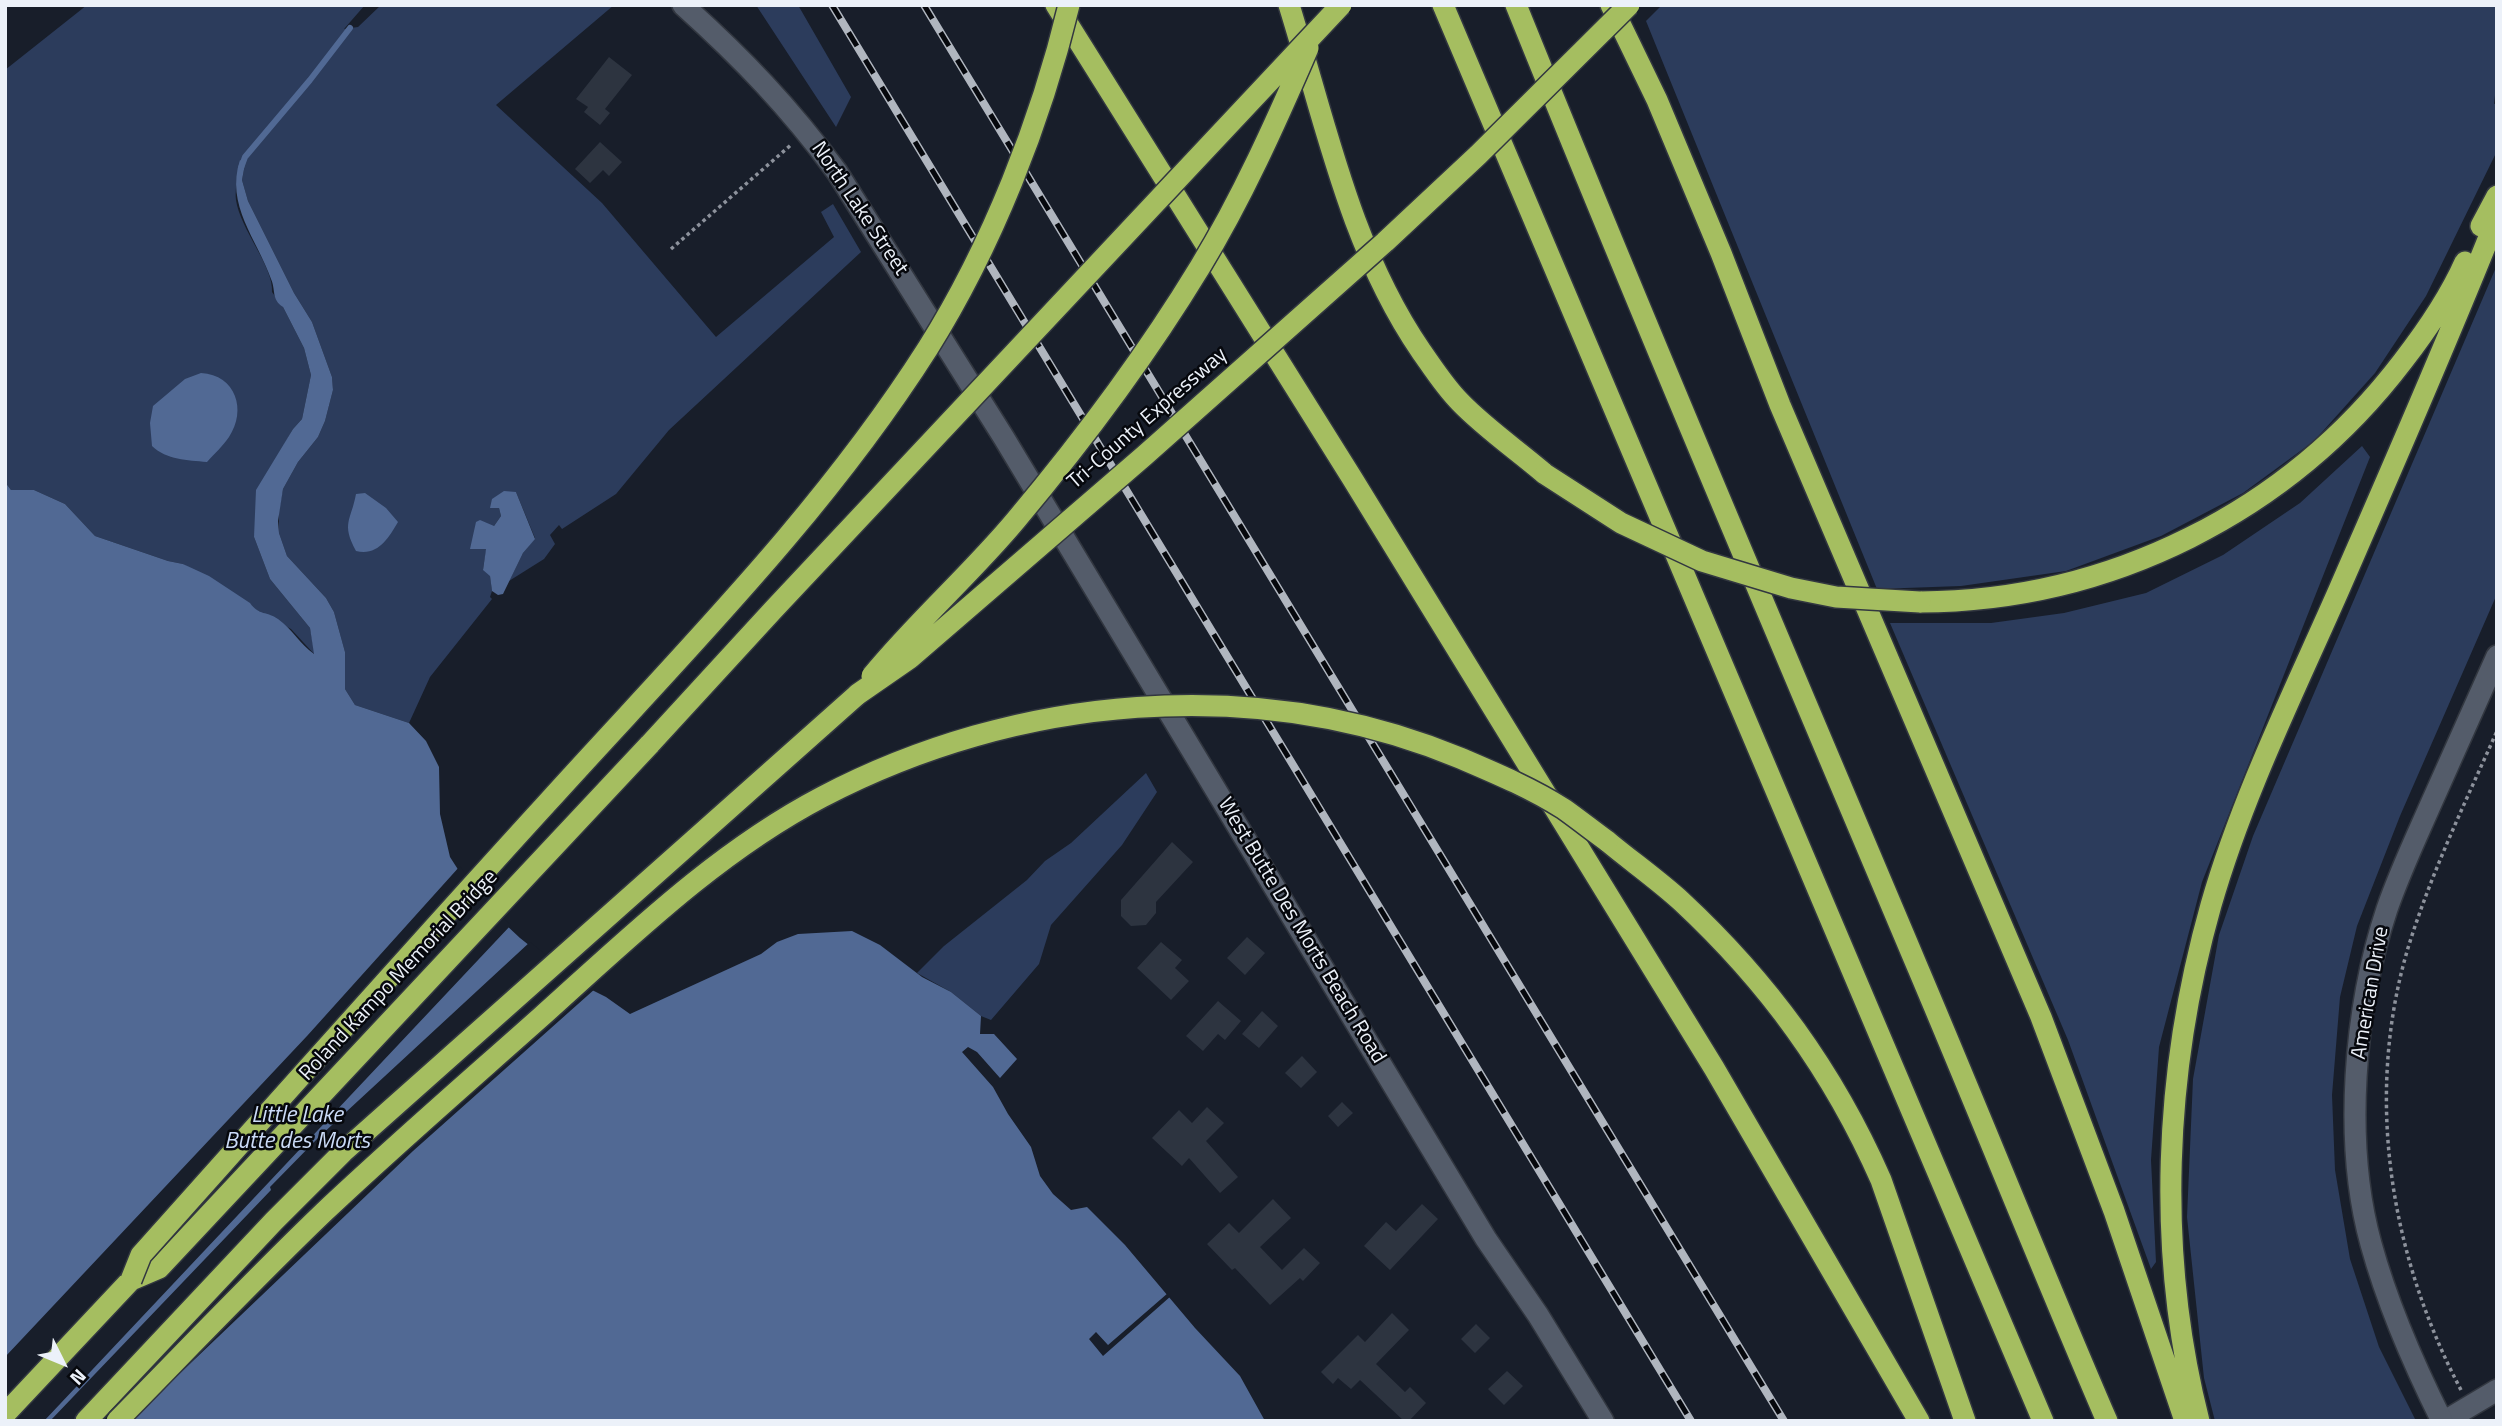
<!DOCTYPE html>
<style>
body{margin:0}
#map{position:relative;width:2502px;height:1426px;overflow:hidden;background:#181e2a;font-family:"Titillium Web",sans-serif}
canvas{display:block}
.frame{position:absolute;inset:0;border:7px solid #ecf1f9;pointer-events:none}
.north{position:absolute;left:28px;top:1328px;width:70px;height:70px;-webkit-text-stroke:5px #06080d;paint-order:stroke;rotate:133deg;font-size:19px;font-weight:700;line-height:28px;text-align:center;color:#ecf1f9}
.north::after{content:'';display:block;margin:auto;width:24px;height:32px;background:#ecf1f9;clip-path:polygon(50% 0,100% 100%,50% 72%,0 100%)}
</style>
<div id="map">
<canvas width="2502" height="1426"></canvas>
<div class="frame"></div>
<div class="north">N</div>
</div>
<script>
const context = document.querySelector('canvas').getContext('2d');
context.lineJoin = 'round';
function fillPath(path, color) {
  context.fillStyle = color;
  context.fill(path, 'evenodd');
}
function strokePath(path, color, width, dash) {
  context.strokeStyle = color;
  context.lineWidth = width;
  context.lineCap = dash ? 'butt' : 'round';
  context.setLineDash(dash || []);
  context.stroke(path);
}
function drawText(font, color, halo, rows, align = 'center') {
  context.font = font + ' "Titillium Web",sans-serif';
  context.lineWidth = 5;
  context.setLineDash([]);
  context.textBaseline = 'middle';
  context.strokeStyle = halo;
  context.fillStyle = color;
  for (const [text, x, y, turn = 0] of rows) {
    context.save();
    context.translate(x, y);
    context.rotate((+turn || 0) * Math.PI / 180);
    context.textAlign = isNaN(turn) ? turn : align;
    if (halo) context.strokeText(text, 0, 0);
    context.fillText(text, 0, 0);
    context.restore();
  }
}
fillPath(new Path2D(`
 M87,5H365L344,29L358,27L381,5H614L496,105L602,203L716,337L834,237L821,212L833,204L861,252L669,430L616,494L562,529L559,525L550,535L555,544L544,559L509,581L523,553L535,538L516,492L499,508L501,516L489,533L483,569L490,575L492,591L490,597L492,599L430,677L409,723L355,705L345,689V652L334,612L326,598L287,556L279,533V510L283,489L298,462L318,437L325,421L333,390L332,377L312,322L294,293L248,201L242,180L245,164L237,173C237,181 235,192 236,200C240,229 274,267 272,292L283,307L304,348L311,375L302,419L293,429L284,445L254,537L270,579L310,628L315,655L291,629L254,609L249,603L183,564L168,561L95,536L65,504L34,490H11L5,482V70Z
 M756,5H798L851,97L836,127Z
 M1662,5H2497V78L2494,104L2497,103V151L2426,296L2375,373L2314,441L2243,493L2161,536L2066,571L1961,586L1877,589L1646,21Z
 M2497,265V594L2400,816L2357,926L2340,997L2332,1095L2335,1170L2350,1259L2379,1347L2416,1421H2215L2204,1378L2187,1217L2193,1079L2219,935L2253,836Z
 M2362,446L2370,457L2202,882L2159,1047L2151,1160L2156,1262L2151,1269L2068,1040L1890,623H1991L2064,613L2146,593L2223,555L2300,503Z
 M1146,773L1157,792L1122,845L1051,925L1039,964L991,1020L981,1016L951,992L917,973L944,946L1027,880L1045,861L1071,843Z`), '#2c3c5c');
fillPath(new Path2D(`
 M240,160L245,164L242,180L248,201L294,293L312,322L332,377L333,390L325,421L318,437L298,462L283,489L278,521L279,533L287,556L326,598L334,612L345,652V689L355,705L409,723L426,741L439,767L440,814L450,857L475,896L520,938L574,981L606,997L630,1014L761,954L777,942L798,934L852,931L880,945L922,977L951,992L981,1016L980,1034H994L1017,1059L1000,1078L977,1052L968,1047L962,1052L993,1087L1008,1114L1031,1147L1040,1176L1053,1194L1071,1210L1087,1207L1125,1245L1195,1328L1240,1376L1265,1421H5V482L11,490H34L65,504L95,536L168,561L183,564L209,576L250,603C259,616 267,611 278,619C292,629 300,644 314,654L310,628L270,579L254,537L256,490L293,429L302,419L311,375L304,348L283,307C271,299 276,290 271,279C257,239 225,205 240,160Z
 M201,373C236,375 247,410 229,437C223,446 214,454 207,462C187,460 167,460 152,446L150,423L153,406L185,379Z
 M504,491L516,492L535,539L523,553L503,594L498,595L492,591L490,576L483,570L486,549H470L476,522L480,520L494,526L501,516L499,508H490L492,499Z
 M365,493L386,508L398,522C388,539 378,556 356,551C341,523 351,521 356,494Z`), '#516994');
fillPath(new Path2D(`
 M460,866L478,894L511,925L44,1421H5V1357L307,1036Z
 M530,942L576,979L596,988L413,1151L130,1421H50L271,1190L270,1187L319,1137Z
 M1168,1293L1171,1296L1103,1356L1089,1339L1096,1332L1108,1345Z`), '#181e2a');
strokePath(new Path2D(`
 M241,168L245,157L310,80L350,28`), '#516994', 6);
fillPath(new Path2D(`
 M609,57L632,75L605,109L610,113L600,125L584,112L588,107L576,99Z
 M600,142L622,162L609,176L603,170L590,183L575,169Z
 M1172,842L1193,862L1156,902V913L1146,925L1131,926L1121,916V900Z
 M1247,937L1265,953L1245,975L1227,958Z
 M1161,942L1182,960L1175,968L1189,981L1171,1000L1137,968Z
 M1218,1001L1241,1021L1225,1040L1218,1034L1203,1051L1186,1036Z
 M1262,1011L1278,1026L1259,1048L1242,1034Z
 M1302,1056L1317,1072L1301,1088L1285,1073Z
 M1342,1102L1353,1113L1338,1127L1328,1116Z
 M1207,1107L1224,1123L1206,1141L1238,1177L1220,1193L1189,1158L1182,1166L1152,1138L1179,1110L1192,1123Z
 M1273,1199L1291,1218L1260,1247L1282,1270L1304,1248L1320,1263L1303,1281L1300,1278L1270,1305L1235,1268L1232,1270L1207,1244L1229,1223L1239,1233Z
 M1422,1204L1438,1219L1390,1270L1364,1246L1386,1222L1396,1231Z
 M1392,1313L1409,1330L1376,1364L1405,1392L1410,1387L1426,1403L1409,1421H1404L1360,1380L1351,1389L1338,1378L1333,1384L1321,1372L1358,1335L1365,1342Z
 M1476,1324L1490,1338L1475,1353L1461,1339Z
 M1507,1371L1523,1386L1504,1405L1488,1389Z`), '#2d3440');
const street = new Path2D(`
 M2445,1421L2497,1390`);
const secondary = new Path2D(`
 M683,5C743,59 789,107 837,172L1004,438L1486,1239L1538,1315L1603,1421
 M2442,1421C2413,1363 2388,1306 2371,1244C2343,1143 2354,1008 2387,909C2399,874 2415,840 2430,806C2452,756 2475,706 2497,656`);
const highway = new Path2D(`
 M1056,5L1352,478L1714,1068L1919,1421
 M1289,5C1326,124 1350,247 1421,351C1433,368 1445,387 1460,402C1485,428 1517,450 1545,474
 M1443,5L2043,1421
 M1516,5C1646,327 1782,646 1917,966C1981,1117 2042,1270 2107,1421
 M1611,5L1657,100L1721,253L1780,405L2041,1017L2114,1211L2185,1421
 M2481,226L2497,196
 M1920,602C2110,601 2288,512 2403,361C2427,330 2449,298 2465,262
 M1607,841C1631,861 1658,880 1681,901C1768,982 1833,1071 1881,1180L1965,1421
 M5,1414L131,1280L159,1268L650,744
 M86,1421L274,1221L343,1152L858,694
 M2199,1421C2156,1252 2164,1071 2211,905C2242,797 2293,694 2338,592C2392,468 2447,343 2497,217`);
strokePath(street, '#323740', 24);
strokePath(secondary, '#323740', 24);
strokePath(highway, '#323740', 24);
strokePath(new Path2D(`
 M671,249L792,144
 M2461,1390C2390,1255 2364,1096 2408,948C2431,873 2465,803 2497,731`), '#8d929c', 3.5, [3.5, 3.5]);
strokePath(street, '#545c6a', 21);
strokePath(secondary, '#545c6a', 21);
strokePath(highway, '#a5be60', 21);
const rail = new Path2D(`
 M832,5L1691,1421
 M924,5L1784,1421`);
strokePath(rail, '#b0b6bf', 8);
strokePath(rail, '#06080d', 5, [16]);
const highwayBridge = new Path2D(`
 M1545,474L1621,523L1702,561L1791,588L1836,597L1920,602
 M872,676C917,621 971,574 1016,520C1083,440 1146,356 1200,267C1242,198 1276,122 1308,48
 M858,694L910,658L1144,456L1385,242L1478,155L1629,5
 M650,744L774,609L1341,5
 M131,1280L141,1255C276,1104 411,952 548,802C680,656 822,515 928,348C992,246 1041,121 1069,5
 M117,1421C186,1351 253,1280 324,1212C395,1145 469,1081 542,1016C630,937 717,852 822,797C1017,695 1255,673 1460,758C1495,773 1531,788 1564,809C1578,819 1592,830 1607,841`);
strokePath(highwayBridge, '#323740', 24, []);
strokePath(highwayBridge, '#a5be60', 21);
drawText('21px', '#ecf1f9', '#06080d', [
 ["North Lake Street",859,209,56],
 ["Tri-County Expressway",1148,419,-41],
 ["West Butte Des Morts Beach Road",1301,931,59],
 ["Roland Kampo Memorial Bridge",399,976,-47],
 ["American Drive",2371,993,-80]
]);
drawText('italic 23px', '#cbdbf7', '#06080d', [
 ["Little Lake",297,1116],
 ["Butte des Morts",297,1142]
]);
</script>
